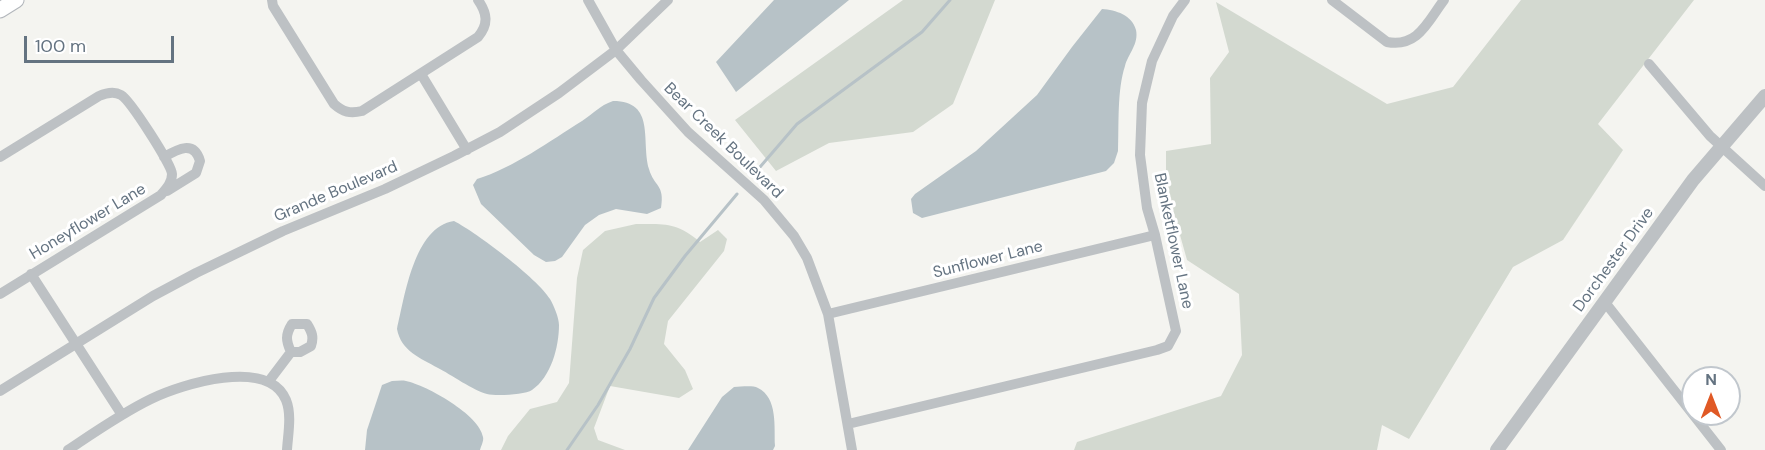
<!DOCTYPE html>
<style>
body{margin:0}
#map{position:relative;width:1765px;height:450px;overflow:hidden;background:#f4f4f0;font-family:"DM Sans",sans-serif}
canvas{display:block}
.north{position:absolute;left:1681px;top:366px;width:60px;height:60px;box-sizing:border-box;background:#fff;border:2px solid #c1c7cd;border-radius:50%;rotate:0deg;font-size:16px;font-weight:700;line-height:24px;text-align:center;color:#647381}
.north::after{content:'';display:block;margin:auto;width:21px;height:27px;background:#e05925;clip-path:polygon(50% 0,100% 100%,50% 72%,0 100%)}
.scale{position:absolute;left:24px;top:36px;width:150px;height:27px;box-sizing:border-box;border:3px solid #647381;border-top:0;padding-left:8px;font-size:18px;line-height:21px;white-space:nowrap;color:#647381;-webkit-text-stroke:4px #fff;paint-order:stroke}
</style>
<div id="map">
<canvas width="1765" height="450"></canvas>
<div class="north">N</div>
<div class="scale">100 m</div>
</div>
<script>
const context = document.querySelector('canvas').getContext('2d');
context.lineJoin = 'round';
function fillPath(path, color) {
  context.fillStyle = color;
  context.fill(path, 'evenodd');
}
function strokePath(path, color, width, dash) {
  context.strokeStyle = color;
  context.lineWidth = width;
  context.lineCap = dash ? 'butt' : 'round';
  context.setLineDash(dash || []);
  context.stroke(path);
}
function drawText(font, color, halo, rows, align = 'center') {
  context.font = font + ' "DM Sans",sans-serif';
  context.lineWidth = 6;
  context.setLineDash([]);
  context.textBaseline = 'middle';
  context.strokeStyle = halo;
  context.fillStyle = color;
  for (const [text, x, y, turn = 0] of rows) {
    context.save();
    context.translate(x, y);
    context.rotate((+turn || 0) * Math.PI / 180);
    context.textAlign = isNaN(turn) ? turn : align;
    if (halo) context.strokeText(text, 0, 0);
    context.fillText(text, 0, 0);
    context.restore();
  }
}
fillPath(new Path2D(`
 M903,0H995L953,104L913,132L829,143L776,171L735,120Z
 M1521,0H1694L1598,124L1623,150L1563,240L1513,267L1409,439L1382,425L1377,450H1074L1077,442L1221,396L1242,355L1239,294L1187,260L1166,185V151L1211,144L1210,78L1229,52L1216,2L1387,104L1453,87Z
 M636,224C664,224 677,222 700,242L718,230L727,239L724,251L668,321L664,344L685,370L693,389L679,398L610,386L594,428L598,440L625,450H501L508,436L530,409L557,402L569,383L577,278L583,250L605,231Z`), '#d3d9d0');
fillPath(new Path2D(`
 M774,0H849L736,92L716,62Z
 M1102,9C1116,10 1132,15 1136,30C1139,44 1128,54 1125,66C1117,90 1119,125 1118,151L1114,163L1106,171L922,218L913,213L911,199L915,194L976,151L1037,95L1072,47Z
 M613,101C656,101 641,141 649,169C654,187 665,184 661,208L647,214L616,209L599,215L585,225L562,257L555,261L546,262L534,255L481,204L473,185L477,179C513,168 550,141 582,121C594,113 599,106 613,101Z
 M454,221C477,233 537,278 550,299C554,306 559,318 559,325C559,347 551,377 532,390C525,395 495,396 487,394C474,391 450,374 438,368C420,358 401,351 397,329C405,296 414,227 454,221Z
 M392,381C397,381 402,380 406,381C426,385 480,415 483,437C484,441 481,446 480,450H365L367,430L382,385Z
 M734,387C741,387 752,385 758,388C778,398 774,427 775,446L773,450H688L722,397Z`), '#b7c2c7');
strokePath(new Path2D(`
 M754,174L797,124L922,32L950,0
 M567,450L598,405L630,349L654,298L685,256L737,194`), '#b7c2c7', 3);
const secondary = new Path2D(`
 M0,10L16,0`);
strokePath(secondary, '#b2b6bb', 17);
strokePath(new Path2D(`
 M272,0L273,6L334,104C343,112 350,114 362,111L478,37C489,24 487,13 478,0
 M588,0L616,50L641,80L688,132L764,200L794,236L807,258L828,314L852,450
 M1332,0L1387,42C1418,48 1428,21 1444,0
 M1649,64L1710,136L1765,186
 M421,74L467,150
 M0,157L99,96C106,93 114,91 121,95C130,100 172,165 172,174C172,183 166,189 161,195L0,294
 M164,157C178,149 194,140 200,161L196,173L167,191
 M31,274L122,415
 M1604,301L1721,450
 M828,314L1155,235
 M269,381L291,352H300L311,346C314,337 312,332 307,324H292C285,335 286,341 291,352
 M0,391L153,296L196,273L283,231L385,189L454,156L500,132L559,93L616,50L668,0
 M848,424L1157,350L1168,346L1176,331L1155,235L1147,208L1140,155L1142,103L1152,61L1173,16L1185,0
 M68,450C95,432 122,413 151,399C182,384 268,357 286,400C292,415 288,434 287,450`), '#bdc1c4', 10);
strokePath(new Path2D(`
 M1497,450L1693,180L1765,96`), '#bdc1c4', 14);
strokePath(secondary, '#fff', 15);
drawText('16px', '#647381', '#fff', [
 ["Bear Creek Boulevard",723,141,44],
 ["Grande Boulevard",336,192,-23],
 ["Honeyflower Lane",88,222,-31],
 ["Blanketflower Lane",1173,241,78],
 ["Sunflower Lane",988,260,-14],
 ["Dorchester Drive",1614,260,-54]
]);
</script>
